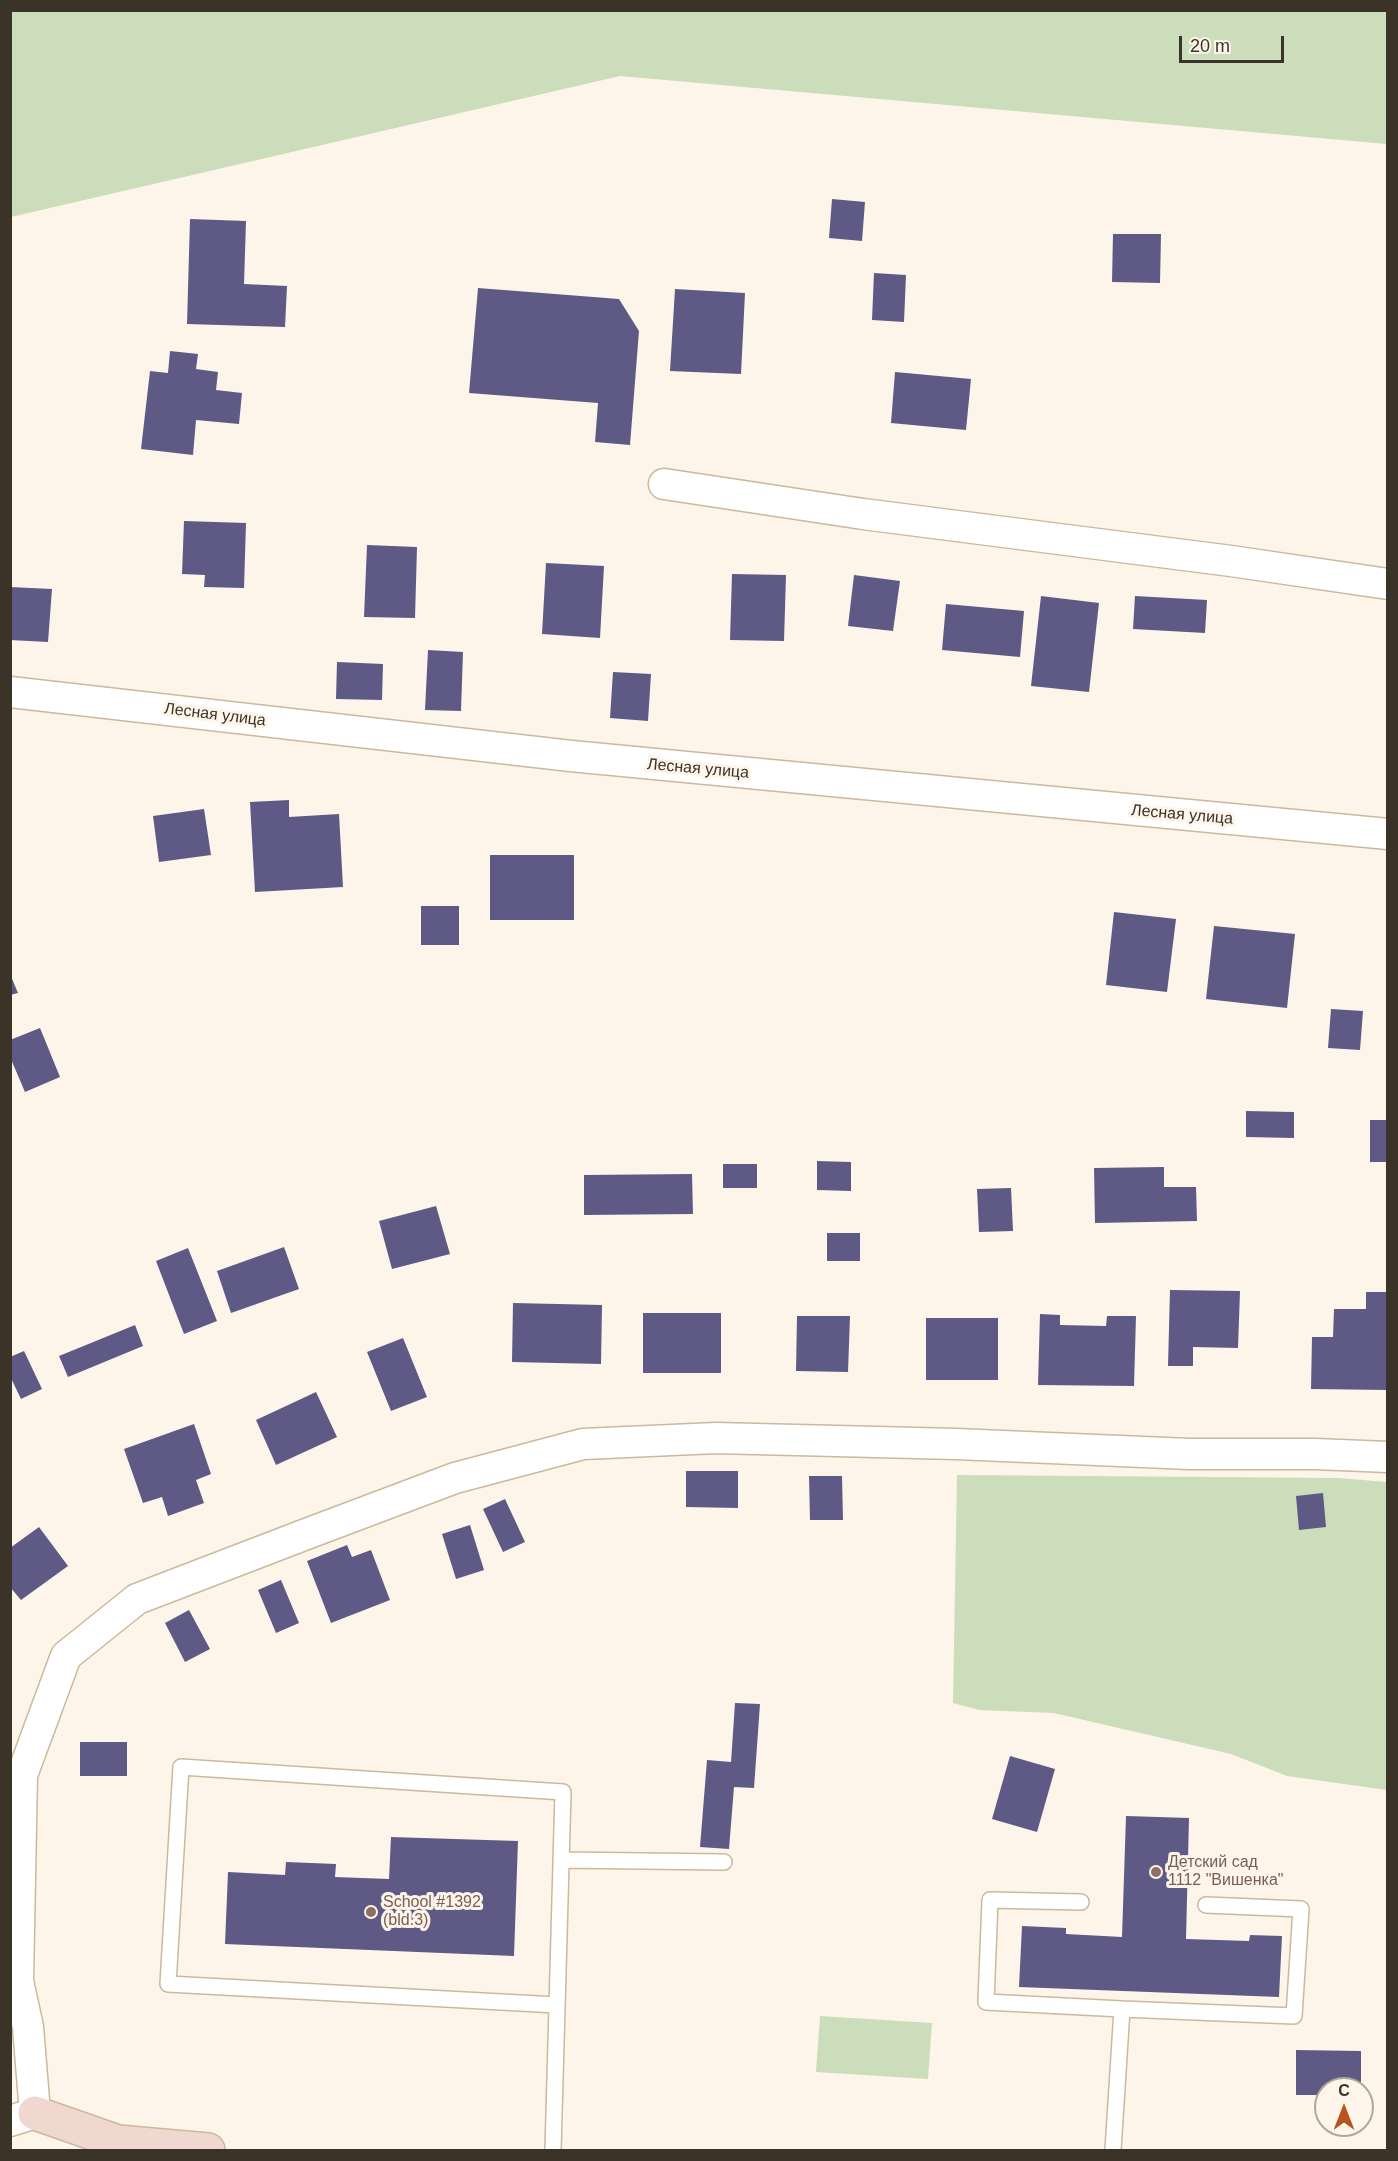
<!DOCTYPE html>
<meta charset="utf-8">
<style>
body{margin:0}
#map{position:relative;width:1398px;height:2161px;overflow:hidden;background:#fdf5e9;font-family:Arial,sans-serif}
canvas{display:block}
.frame{position:absolute;inset:0;border:12px solid #3b3328;pointer-events:none}
.north{position:absolute;left:1314px;top:2077px;width:60px;height:60px;box-sizing:border-box;background:#fdf5e9;border:2px solid #afa79c;border-radius:50%;rotate:0deg;font-size:16px;font-weight:700;line-height:24px;text-align:center;color:#3b3328}
.north::after{content:'';display:block;margin:auto;width:21px;height:27px;background:#b7541a;clip-path:polygon(50% 0,100% 100%,50% 72%,0 100%)}
.scale{position:absolute;left:1179px;top:36px;width:105px;height:27px;box-sizing:border-box;border:3px solid #3b3328;border-top:0;padding-left:8px;font-size:18px;line-height:21px;white-space:nowrap;color:#3b3328;-webkit-text-stroke:4px #fdf5e9;paint-order:stroke}
</style>
<div id="map">
<canvas width="1398" height="2161"></canvas>
<div class="frame"></div>
<div class="north">С</div>
<div class="scale">20 m</div>
</div>
<script>
const context = document.querySelector('canvas').getContext('2d');
context.lineJoin = 'round';
function fillPath(path, color) {
  context.fillStyle = color;
  context.fill(path, 'evenodd');
}
function strokePath(path, color, width, dash) {
  context.strokeStyle = color;
  context.lineWidth = width;
  context.lineCap = dash ? 'butt' : 'round';
  context.setLineDash(dash || []);
  context.stroke(path);
}
function drawText(font, color, halo, rows, align = 'center') {
  context.font = font + ' Arial,sans-serif';
  context.lineWidth = 6;
  context.setLineDash([]);
  context.textBaseline = 'middle';
  context.strokeStyle = halo;
  context.fillStyle = color;
  for (const [text, x, y, turn = 0] of rows) {
    context.save();
    context.translate(x, y);
    context.rotate((+turn || 0) * Math.PI / 180);
    context.textAlign = isNaN(turn) ? turn : align;
    if (halo) context.strokeText(text, 0, 0);
    context.fillText(text, 0, 0);
    context.restore();
  }
}
fillPath(new Path2D(`
 M10,11H1387V144L620,76L11,217Z
 M957,1475L1338,1478L1387,1482V1790L1287,1776L1231,1754L1054,1713L979,1710L953,1703Z
 M820,2016L932,2023L928,2079L816,2072Z`), '#cbddba');
fillPath(new Path2D(`
 M832,199L865,202L862,241L829,238Z
 M190,219L246,221L244,284L287,286L285,327L187,324Z
 M1113,234H1161L1160,283L1112,282Z
 M874,273L906,275L904,322L872,320Z
 M478,288L619,299L639,331L630,445L595,442L598,403L469,393Z
 M675,289L745,293L741,374L670,371Z
 M170,351L198,354L196,369L218,372L216,390L242,393L239,424L196,420L193,455L141,449L150,371L168,373Z
 M895,372L971,379L966,430L891,423Z
 M184,521L246,523L244,588L204,587L205,575L182,574Z
 M367,545L417,547L415,618L364,617Z
 M546,563L604,566L600,638L542,634Z
 M732,574L786,575L784,641L730,640Z
 M854,575L900,581L893,631L848,626Z
 M10,587L52,589L48,642L10,640Z
 M1041,596L1099,603L1089,692L1031,686Z
 M1135,596L1207,600L1205,633L1133,629Z
 M946,604L1024,611L1020,657L942,650Z
 M428,650L463,652L461,711L425,710Z
 M337,662L383,664L382,700L336,699Z
 M613,672L651,674L648,721L610,718Z
 M289,800V817L339,814L343,887L255,892L250,802Z
 M204,809L211,855L159,862L153,816Z
 M490,855H574V920H490Z
 M421,906H459V945H421Z
 M1114,912L1176,919L1167,992L1106,985Z
 M1214,926L1295,934L1287,1008L1206,999Z
 M10,974L18,993L10,995Z
 M1331,1009L1363,1011L1360,1050L1328,1048Z
 M40,1028L60,1077L25,1092L10,1057V1040Z
 M1246,1111L1294,1112V1138L1246,1137Z
 M1370,1120H1388V1162H1370Z
 M817,1161L851,1162V1191L817,1190Z
 M723,1164H757V1188H723Z
 M1164,1167V1187H1196L1197,1221L1095,1223L1094,1168Z
 M692,1174L693,1214L584,1215V1175Z
 M1011,1188L1013,1231L979,1232L977,1189Z
 M436,1206L450,1254L392,1269L379,1221Z
 M827,1233H860V1261H827Z
 M284,1247L299,1289L231,1313L217,1271Z
 M188,1248L217,1321L184,1334L156,1261Z
 M1170,1290L1240,1291L1238,1348L1193,1347V1366H1168Z
 M1366,1292H1388V1390L1311,1389L1312,1337H1333L1334,1309H1366Z
 M513,1303L602,1305L601,1364L512,1362Z
 M643,1313H721V1373H643Z
 M1040,1314L1060,1315V1325L1106,1326L1107,1316H1136L1134,1386L1038,1385Z
 M797,1316H850L848,1372L796,1371Z
 M926,1318H998V1380H926Z
 M135,1325L143,1346L68,1377L59,1356Z
 M403,1338L427,1397L391,1411L367,1352Z
 M24,1351L42,1389L21,1399L10,1376V1357Z
 M316,1392L337,1437L276,1465L256,1420Z
 M194,1424L211,1474L196,1480L204,1503L168,1516L162,1497L143,1503L124,1449Z
 M686,1471H738V1508L686,1507Z
 M809,1476H842L843,1520H810Z
 M1323,1493L1326,1527L1299,1530L1296,1496Z
 M505,1499L525,1542L503,1552L483,1509Z
 M470,1525L484,1570L456,1579L442,1534Z
 M39,1527L68,1566L21,1600L10,1587V1548Z
 M347,1545L352,1557L371,1550L390,1600L331,1623L307,1561Z
 M281,1580L299,1623L276,1633L258,1590Z
 M189,1610L210,1649L185,1662L165,1623Z
 M735,1703L760,1704L754,1788L734,1787L729,1849L700,1847L707,1760L731,1762Z
 M80,1742H127V1776H80Z
 M1010,1756L1055,1769L1037,1832L992,1819Z
 M1126,1816L1189,1818L1186,1939L1249,1941L1250,1935L1282,1936L1279,1997L1019,1987L1022,1926L1066,1928V1934L1122,1937Z
 M391,1837L518,1841L514,1956L225,1944L228,1872L285,1875L286,1862L336,1864L335,1877L389,1879Z
 M1296,2050L1361,2051V2089H1326V2095H1296Z`), '#5f5986');
const lane = new Path2D(`
 M561,1860L724,1862
 M1081,1902L990,1900L986,2002L1122,2009L1113,2150
 M1122,2009L1294,2016L1301,1909L1206,1905
 M553,2150L563,1792L181,1767L168,1984L557,2005`);
const street = new Path2D(`
 M664,484L863,514L1231,561L1388,584
 M10,692L571,756L1388,834
 M10,1974L18,1981L28,2027L35,2113L10,2121
 M18,1981L22,1775L66,1656L137,1599L309,1533L455,1478L583,1444L716,1438L956,1444L1190,1454H1315L1388,1457`);
const secondary = new Path2D(`
 M35,2113L118,2142L208,2150`);
strokePath(lane, '#ccb89d', 18);
strokePath(street, '#ccb89d', 33);
strokePath(secondary, '#ccb89d', 36);
strokePath(lane, '#fff', 15);
strokePath(street, '#fff', 30);
strokePath(secondary, '#f0d8d0', 33);
for (const [x, y, r, color] of [
 [1156,1872,6,"#8d6e63"],
 [371,1912,6,"#8d6e63"]
]) {
  const dot = new Path2D();
  dot.arc(x, y, r, 0, 2 * Math.PI);
  context.fillStyle = color;
  context.fill(dot);
  strokePath(dot, '#fdf5e9', 2);
}
drawText('16px', '#3b3328', '#fdf5e9', [
 ["Лесная улица",215,715,7],
 ["Лесная улица",698,769,5],
 ["Лесная улица",1182,815,5]
]);
drawText('16px', '#785e54', '#fdf5e9', [
 ["Детский сад",1168,1863],
 ["1112 \"Вишенка\"",1168,1881],
 ["School #1392",383,1903],
 ["(bld.3)",383,1921]
], 'left');
</script>
